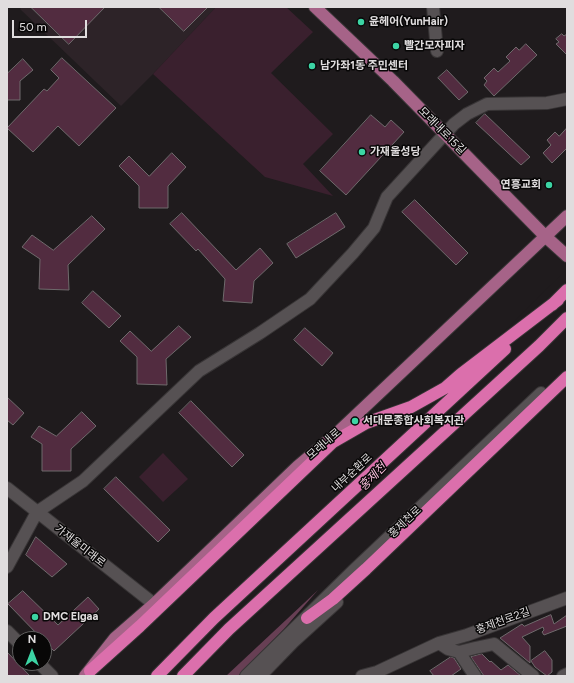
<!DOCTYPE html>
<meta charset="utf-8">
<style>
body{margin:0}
#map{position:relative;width:574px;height:683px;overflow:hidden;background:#1f1b1d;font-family:Figtree,sans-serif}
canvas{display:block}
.frame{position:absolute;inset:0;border:8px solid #e0ddde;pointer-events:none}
.north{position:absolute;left:12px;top:631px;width:40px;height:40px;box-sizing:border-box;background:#080707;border:1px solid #5e5d5d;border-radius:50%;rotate:0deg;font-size:11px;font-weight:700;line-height:16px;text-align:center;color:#e0ddde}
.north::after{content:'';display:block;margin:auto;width:14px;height:18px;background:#3cd4a4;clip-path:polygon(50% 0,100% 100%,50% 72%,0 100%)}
.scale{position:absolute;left:12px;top:20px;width:75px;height:18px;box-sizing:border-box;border:2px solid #e0ddde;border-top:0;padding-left:5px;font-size:12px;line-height:14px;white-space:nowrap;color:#e0ddde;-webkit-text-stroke:3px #080707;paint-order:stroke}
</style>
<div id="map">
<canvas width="574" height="683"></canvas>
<div class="frame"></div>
<div class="north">N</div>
<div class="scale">50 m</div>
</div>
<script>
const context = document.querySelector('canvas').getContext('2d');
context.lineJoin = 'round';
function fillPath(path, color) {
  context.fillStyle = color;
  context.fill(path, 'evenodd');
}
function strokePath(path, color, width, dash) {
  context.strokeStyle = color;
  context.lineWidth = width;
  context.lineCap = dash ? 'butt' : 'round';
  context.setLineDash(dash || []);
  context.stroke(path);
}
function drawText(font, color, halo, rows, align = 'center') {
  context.font = font + ' Figtree,"Noto Sans KR",sans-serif';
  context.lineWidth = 3;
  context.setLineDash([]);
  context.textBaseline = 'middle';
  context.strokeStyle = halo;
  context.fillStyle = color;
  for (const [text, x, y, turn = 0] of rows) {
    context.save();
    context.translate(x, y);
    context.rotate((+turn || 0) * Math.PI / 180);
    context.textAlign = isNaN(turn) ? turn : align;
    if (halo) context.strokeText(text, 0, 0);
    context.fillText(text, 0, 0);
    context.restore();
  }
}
fillPath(new Path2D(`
 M22,7H216L153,74L121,106L20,9Z`), '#2d2328');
fillPath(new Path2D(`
 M216,7H286L313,32L271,73L333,134L303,164L333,196L265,177L153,74Z
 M163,453L188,479L163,502L139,477Z`), '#3a202e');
fillPath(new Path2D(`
 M318,590L283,630L238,676H226Z`), '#673f54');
fillPath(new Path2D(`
 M567,269V320L346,528L273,602L237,633L195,676H144L164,655L329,506L387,448L462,376L461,374Z`), '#1f1b1d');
const building = new Path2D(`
 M31,7H105L69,44Z
 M159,7H208L184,31Z
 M562,34L564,36L567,34V55L556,44L559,42L556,39Z
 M526,44L537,55L494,96L484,85L487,81L484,78L494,68L498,72L510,61L506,57L516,47L519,50Z
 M62,58L116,108L79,146L58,126L33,152L7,128L44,89L47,91L59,78L51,70Z
 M23,59L33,70L20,81V100H7V74Z
 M447,70L468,92L459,100L438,78Z
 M485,114L530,157L521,165L476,123Z
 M371,115L385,127L391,120L404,132L346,195L320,171Z
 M567,128V148L552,163L543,153L551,145L547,140L555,132L559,136Z
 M172,153L186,167L168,186V208H139V186L119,166L129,156L149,176Z
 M415,200L468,253L456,265L402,212Z
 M182,213L236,270L260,248L273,263L254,281L252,303L223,301L225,279L198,249L196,251L170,224Z
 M336,213L345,227L296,258L287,244Z
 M92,216L105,229L68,265L69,290L39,289L40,259L22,247L32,235L53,250Z
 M93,291L121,316L109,328L82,303Z
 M179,326L191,337L166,359L167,385L137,384V357L120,341L130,331L151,351Z
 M305,328L333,353L322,366L294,340Z
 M7,397L24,413L13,425L7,420Z
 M191,401L244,455L232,467L179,413Z
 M82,412L96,426L71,449V471H42V444L31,437L39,426L56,436Z
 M116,477L170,530L158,542L104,489Z
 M36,537L67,564L52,577L26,555Z
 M23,591L58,625L88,597L99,609L54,651L44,641V639H42L8,604Z
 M551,615L554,624L567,615V626L544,635L542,632L544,630L543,627L522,637L530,646V663L500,638L522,624L524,626Z
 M545,651L552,660V672L547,676L535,667L531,661Z
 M7,652L30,676H7Z
 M482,654L490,662L491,661L501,670L508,665L521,676H484L471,657Z
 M451,657L454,658L461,669L451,676H434L430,671Z`);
fillPath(building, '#522c40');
strokePath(building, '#6f6a6c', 1);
const minor = new Path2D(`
 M433,7L437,51
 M7,488L154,604
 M7,567L37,512L83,481L199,371L260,333L310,299L353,253L374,228L387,197L454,124L467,114L487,104L547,103L567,99
 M7,631L20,644
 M439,643L448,649L459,652L475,648L494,644L533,676
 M459,652L475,676
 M39,663L52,676
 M246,676L354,570L541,393
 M260,676L293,642L337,602
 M362,676L377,672L439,643L467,635L567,598
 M563,676L567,674`);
const major = new Path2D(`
 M315,7L393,81L546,237L567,256
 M85,676L115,638L154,604L298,466L336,434L567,216`);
const highway = new Path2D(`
 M552,305L567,290
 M307,618L333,599L366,569L567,377
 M90,671L140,626L333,442L366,423L411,407L445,388L461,374L558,300
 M157,676L214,618L505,349
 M183,676L229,629L539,346L567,318`);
strokePath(minor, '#383536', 14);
strokePath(major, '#383536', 14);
strokePath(highway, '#383536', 14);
strokePath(minor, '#565153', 12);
strokePath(major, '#a66388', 12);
strokePath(highway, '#db6fac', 12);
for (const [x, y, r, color] of [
 [361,22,4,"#3cd4a4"],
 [396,46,4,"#3cd4a4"],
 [312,66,4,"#3cd4a4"],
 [362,152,4,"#3cd4a4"],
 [549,185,4,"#3cd4a4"],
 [355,421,4,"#3cd4a4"],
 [35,617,4,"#3cd4a4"]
]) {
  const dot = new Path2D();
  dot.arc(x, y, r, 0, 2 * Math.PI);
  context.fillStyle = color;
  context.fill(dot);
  strokePath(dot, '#080707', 1.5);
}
drawText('bold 11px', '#e0ddde', '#080707', [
 ["윤헤어(YunHair)",369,22],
 ["빨간모자피자",404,46],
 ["남가좌1동 주민센터",320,66],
 ["가재울성당",370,152],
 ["연흥교회",541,185,"right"],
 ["서대문종합사회복지관",363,421],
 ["DMC Elgaa",43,617]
], 'left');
drawText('11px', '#e0ddde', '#080707', [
 ["모래내로15길",442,131,45],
 ["모래내로",324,444,-41],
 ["내부순환로",352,473,-43],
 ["홍제천로",405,522,-43],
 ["가재울미래로",80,546,38],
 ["홍제천로2길",503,621,-20]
]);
drawText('italic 12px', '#f7bedb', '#080707', [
 ["홍제천",373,477,-46]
]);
</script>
